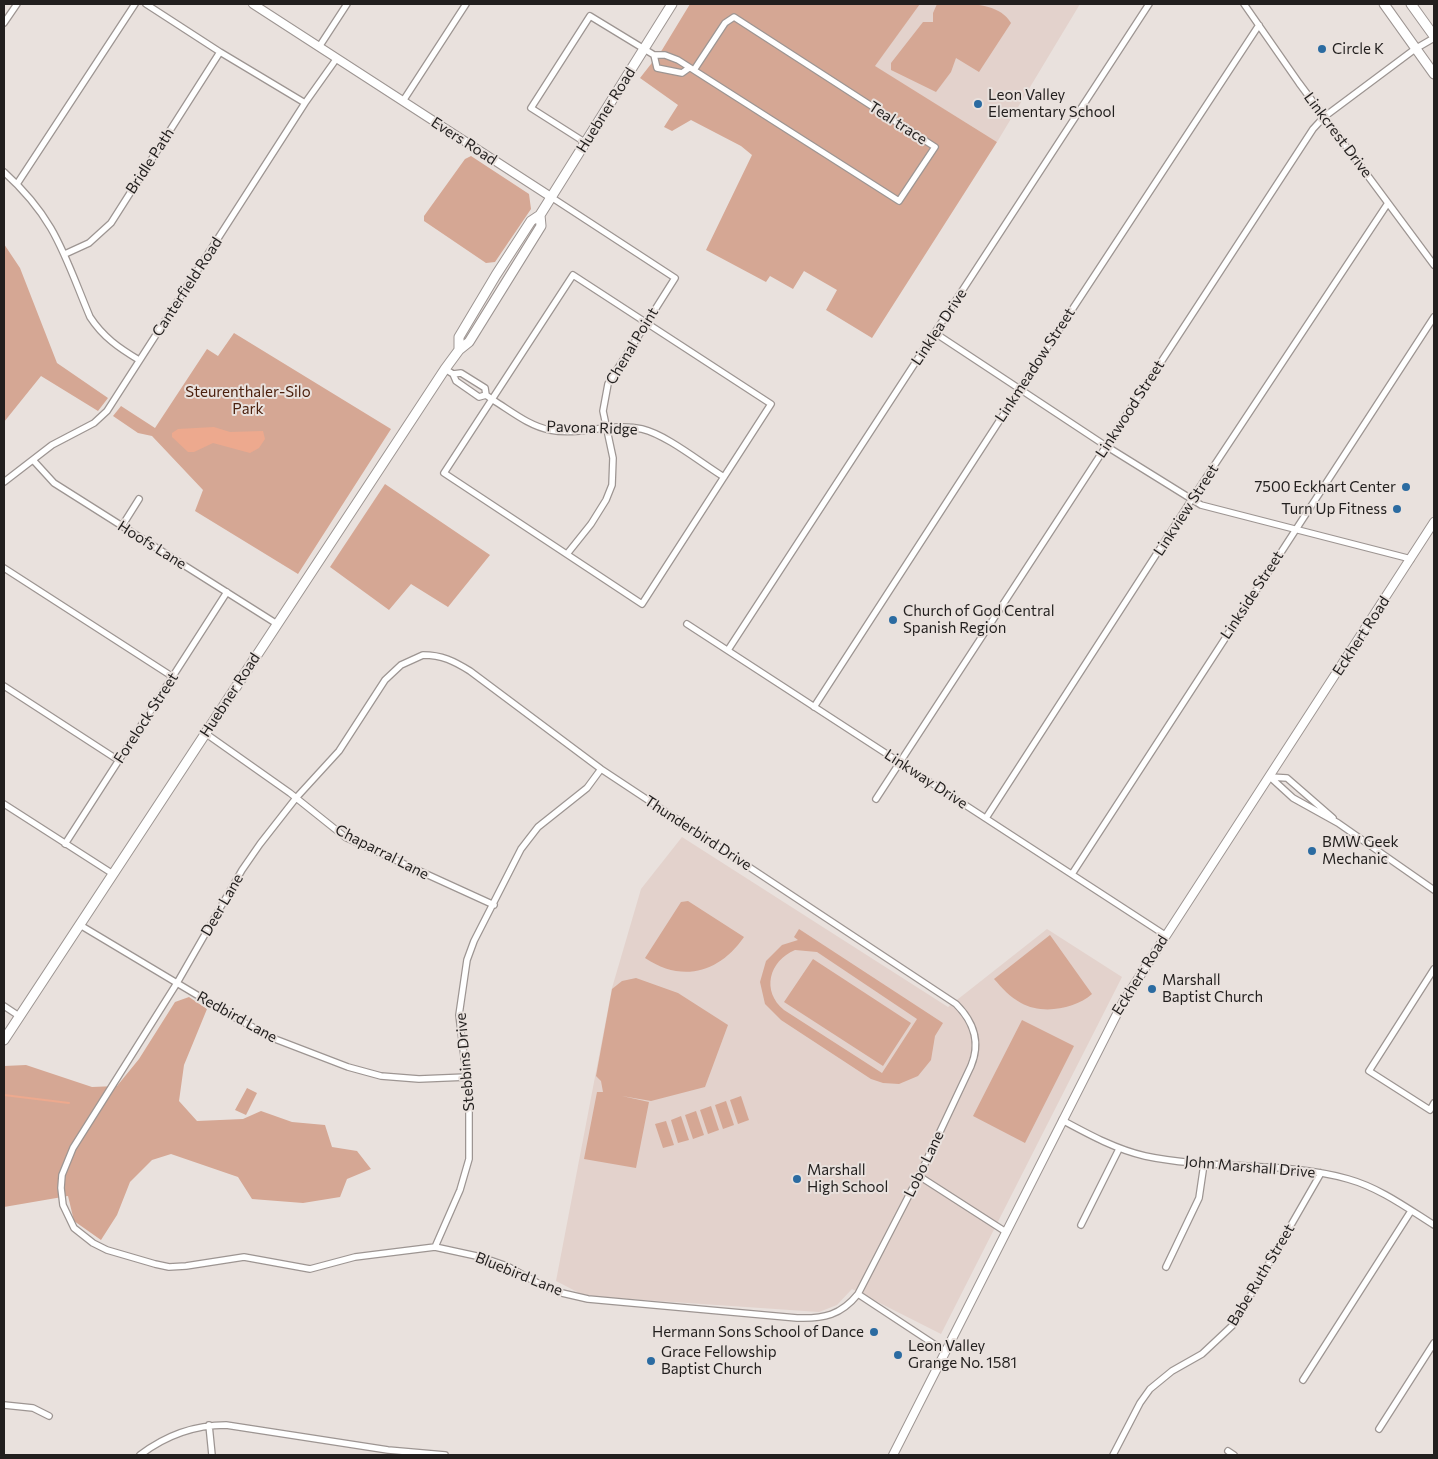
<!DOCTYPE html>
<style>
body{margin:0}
#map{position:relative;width:1438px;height:1459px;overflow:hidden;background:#e9e1dd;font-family:Commissioner,sans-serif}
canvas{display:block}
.frame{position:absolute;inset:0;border:5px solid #221f1e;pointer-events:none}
</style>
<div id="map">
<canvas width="1438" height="1459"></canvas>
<div class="frame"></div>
</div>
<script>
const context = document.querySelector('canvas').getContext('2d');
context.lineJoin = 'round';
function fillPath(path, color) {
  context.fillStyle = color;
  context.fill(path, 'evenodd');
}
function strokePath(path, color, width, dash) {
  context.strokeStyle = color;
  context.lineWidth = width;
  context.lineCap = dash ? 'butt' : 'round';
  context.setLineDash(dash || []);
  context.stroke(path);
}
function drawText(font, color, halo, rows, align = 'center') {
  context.font = font + ' Commissioner,sans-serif';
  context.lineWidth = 4;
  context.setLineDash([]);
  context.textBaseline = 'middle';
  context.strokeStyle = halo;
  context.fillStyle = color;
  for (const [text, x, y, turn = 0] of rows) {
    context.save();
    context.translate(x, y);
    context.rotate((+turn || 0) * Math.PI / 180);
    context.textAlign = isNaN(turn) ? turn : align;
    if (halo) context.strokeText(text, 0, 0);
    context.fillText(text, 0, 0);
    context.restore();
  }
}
fillPath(new Path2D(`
 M920,4H1080L997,142L874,66Z
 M682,837L948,1007L1047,929L1122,977L941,1334L852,1289L837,1305L819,1312L585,1296L556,1281L612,988L641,889Z`), '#e3d2cc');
fillPath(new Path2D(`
 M690,4H920L875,66L997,142L872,338L826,310L837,290L804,271L793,289L770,276L766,282L706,250L752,155L741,146L691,120L672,131L664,127L678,105L640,78L662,50Z
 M937,4C960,4 998,0 1011,23L979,72L956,58L951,72L936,92L891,70V63L923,22H933V13Z
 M471,156L529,194L531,209L495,262L486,263L424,221V216L465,159Z
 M4,244L20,268L57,363L108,398L98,411L41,376L4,422Z
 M234,333L391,429L298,574L195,511L203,490L152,436L138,433L113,416L121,406L155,428L207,349L218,356Z
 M385,484L490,555L448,607L411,584L389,610L330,567Z
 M688,901L744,937C719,973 682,983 645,958L681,902Z
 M799,929L943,1023L935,1036L931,1060L918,1076L899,1084L883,1083L871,1079L781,1020L765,1004L760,982L766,961L782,945L798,940L794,937ZM795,950L817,952L917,1019L882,1073L784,1010C761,991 769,961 795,950Z
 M1050,935L1092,994C1075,1009 1042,1015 1021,1003C1010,997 1002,988 994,979Z
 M813,959L911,1023L883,1066L784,1002Z
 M636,978L678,993L728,1025L705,1087L651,1101L622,1096L649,1102L636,1168L584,1159L597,1092H603L601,1081L596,1076L612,989L622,981Z
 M189,997L207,1009L184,1065L179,1101L197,1121L243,1119L261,1111L292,1122L325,1125L332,1147L357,1151L371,1169L347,1179L340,1197L303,1203L252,1199L238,1177L171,1154L152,1160L130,1182L117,1215L101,1240L74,1221L68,1196L4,1207V1066L26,1065L92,1087L117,1086L139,1059L175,1002Z
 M1022,1020L1074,1046L1025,1143L973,1116Z
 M247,1088L257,1093L246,1115L235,1110Z
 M741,1096L749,1120L738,1124L730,1100Z
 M726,1101L734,1125L723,1129L715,1105Z
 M711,1106L719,1130L708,1134L700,1110Z
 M696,1111L704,1135L693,1139L685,1115Z
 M681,1116L689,1140L678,1143L671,1120Z
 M666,1121L674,1145L663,1148L655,1124Z`), '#d5a794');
fillPath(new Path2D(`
 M214,427L230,432L263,431L265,439L259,448L250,453L213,443L194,452H188L172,437V433L178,429Z`), '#eda98e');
strokePath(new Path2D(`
 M4,1095L69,1103`), '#eda98e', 2);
const street = new Path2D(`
 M146,4L220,52L305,103
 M1244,4L1299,83L1434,265
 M4,23L17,4
 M319,47L347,4
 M654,55L657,68L682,73L689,68
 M403,101L466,4
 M586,143L531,108L590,16L654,55H665L678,60L899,201L935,147L734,17L725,23L694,70
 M4,172C56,219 64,255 90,317C103,337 119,348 139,360
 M17,184L135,4
 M551,197L675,278L608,384L603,411L613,458L612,485L606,500L591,524L567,554
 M65,254L89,243L111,223L220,52
 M573,275L771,404L642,604L444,473Z
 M935,333L1106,446L1201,505L1411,559
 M445,369L453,374L456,381L479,397L486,395
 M453,374L461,373L485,388L486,395L493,400C511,411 529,426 550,430C580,436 612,422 642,429C667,435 701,463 724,477
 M33,460L54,483L277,624
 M4,482L52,445L94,423L107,411L305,103L337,58
 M122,526L139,499
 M4,568L173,677
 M687,624L1165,935
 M728,650L1149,4
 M423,655C442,655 454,661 470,671L601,769L956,1004C974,1022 981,1042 971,1066L921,1172L858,1294C841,1315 824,1319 797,1318L588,1299L562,1293L543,1286L507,1266L481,1257L435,1247L355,1257L310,1269L244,1257L186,1266L169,1267L155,1264L107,1250L93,1243L74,1228L63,1205L61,1188L62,1175L73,1148L177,983L242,870L260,844L296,798L339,751L385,680L401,665Z
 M4,686L118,760
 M814,707L1020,389L1259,25
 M205,733L290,793L345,837L494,905
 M1270,777L1293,798L1338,823L1434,890
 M1270,777L1287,778L1333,818
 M876,799L1313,129L1324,117L1415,49L1434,38
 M4,804L113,874
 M986,818L1192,499L1388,203
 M65,844L227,592
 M1072,874L1434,317
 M80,925L232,1016L275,1039L348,1067L381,1076L419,1079L467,1077
 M1434,969L1369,1071L1430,1110L1434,1103
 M4,1006L19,1016
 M1062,1120C1088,1134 1115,1149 1145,1156C1211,1170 1283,1161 1348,1179C1380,1188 1407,1208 1434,1225
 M919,1176L1006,1232
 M1081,1225L1119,1149
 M435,1247L460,1190L469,1159V1098L459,1015L467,960L474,941L521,849L538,827L587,788L601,769
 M1166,1267L1199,1198L1204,1164
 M858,1294L946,1352
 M1303,1380L1411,1211
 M4,1405L33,1408L49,1416
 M209,1425L212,1455
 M1379,1429L1434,1343
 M1228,1451L1234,1455
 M140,1455C165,1436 194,1425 226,1425L388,1450L445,1455
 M1113,1455L1140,1403L1150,1389L1172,1371L1202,1354L1234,1324L1321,1173`);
const secondary = new Path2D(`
 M253,4L551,197
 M893,1455L1123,1002L1434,522`);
const primary = new Path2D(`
 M1384,4L1434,74
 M1411,4L1434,36
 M459,350V337L496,275L531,221L540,215L672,4
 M4,1040L445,369L459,350L469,342L541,226L540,215`);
strokePath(street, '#9d9592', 8);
strokePath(secondary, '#9d9592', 10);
strokePath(primary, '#9d9592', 11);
strokePath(street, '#fff', 5.5);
strokePath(secondary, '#fff', 8);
strokePath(primary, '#fff', 9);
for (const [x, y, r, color] of [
 [1322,49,5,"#2b6ba1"],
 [978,104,5,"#2b6ba1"],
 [1406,487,5,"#2b6ba1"],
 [1397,509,5,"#2b6ba1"],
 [893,620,5,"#2b6ba1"],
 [1312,851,5,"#2b6ba1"],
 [1152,989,5,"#2b6ba1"],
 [797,1179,5,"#2b6ba1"],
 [874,1332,5,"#2b6ba1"],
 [898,1355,5,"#2b6ba1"],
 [651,1361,5,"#2b6ba1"]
]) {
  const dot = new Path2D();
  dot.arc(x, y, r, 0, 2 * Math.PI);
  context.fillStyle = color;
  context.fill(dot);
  strokePath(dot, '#e9e1dd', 2);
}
drawText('15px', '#221f1e', '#e9e1dd', [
 ["Circle K",1332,49],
 ["Leon Valley",988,95],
 ["Elementary School",988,112],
 ["7500 Eckhart Center",1396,487,"right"],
 ["Turn Up Fitness",1387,509,"right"],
 ["Church of God Central",903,611],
 ["Spanish Region",903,628],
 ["BMW Geek",1322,842],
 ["Mechanic",1322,859],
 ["Marshall",1162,980],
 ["Baptist Church",1162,997],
 ["Marshall",807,1170],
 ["High School",807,1187],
 ["Hermann Sons School of Dance",864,1332,"right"],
 ["Leon Valley",908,1346],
 ["Grange No. 1581",908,1363],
 ["Grace Fellowship",661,1352],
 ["Baptist Church",661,1369]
], 'left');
drawText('15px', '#221f1e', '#e9e1dd', [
 ["Huebner Road",606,110,-58],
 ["Teal trace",898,123,33],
 ["Linkcrest Drive",1338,135,53],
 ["Evers Road",464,141,33],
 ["Bridle Path",150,161,-57],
 ["Canterfield Road",187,287,-57],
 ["Linklea Drive",939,327,-57],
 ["Chenal Point",632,346,-59],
 ["Linkmeadow Street",1035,365,-57],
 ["Linkwood Street",1130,409,-57],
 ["Pavona Ridge",592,428,2],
 ["Linkview Street",1186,510,-57],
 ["Hoofs Lane",152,545,32],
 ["Linkside Street",1252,595,-57],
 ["Eckhert Road",1361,636,-57],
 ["Huebner Road",230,695,-57],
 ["Forelock Street",146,718,-57],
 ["Linkway Drive",926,779,33],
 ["Thunderbird Drive",698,833,33],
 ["Chaparral Lane",382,852,27],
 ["Deer Lane",222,905,-60],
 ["Eckhert Road",1140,975,-58],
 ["Redbird Lane",237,1017,29],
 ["Stebbins Drive",465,1062,-95],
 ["Lobo Lane",924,1164,-64],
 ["John Marshall Drive",1250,1167,5],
 ["Bluebird Lane",519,1274,22],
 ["Babe Ruth Street",1261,1275,-59]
]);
drawText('15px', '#4c210e', '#e9e1dd', [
 ["Steurenthaler-Silo",248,392],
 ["Park",248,409]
]);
</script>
